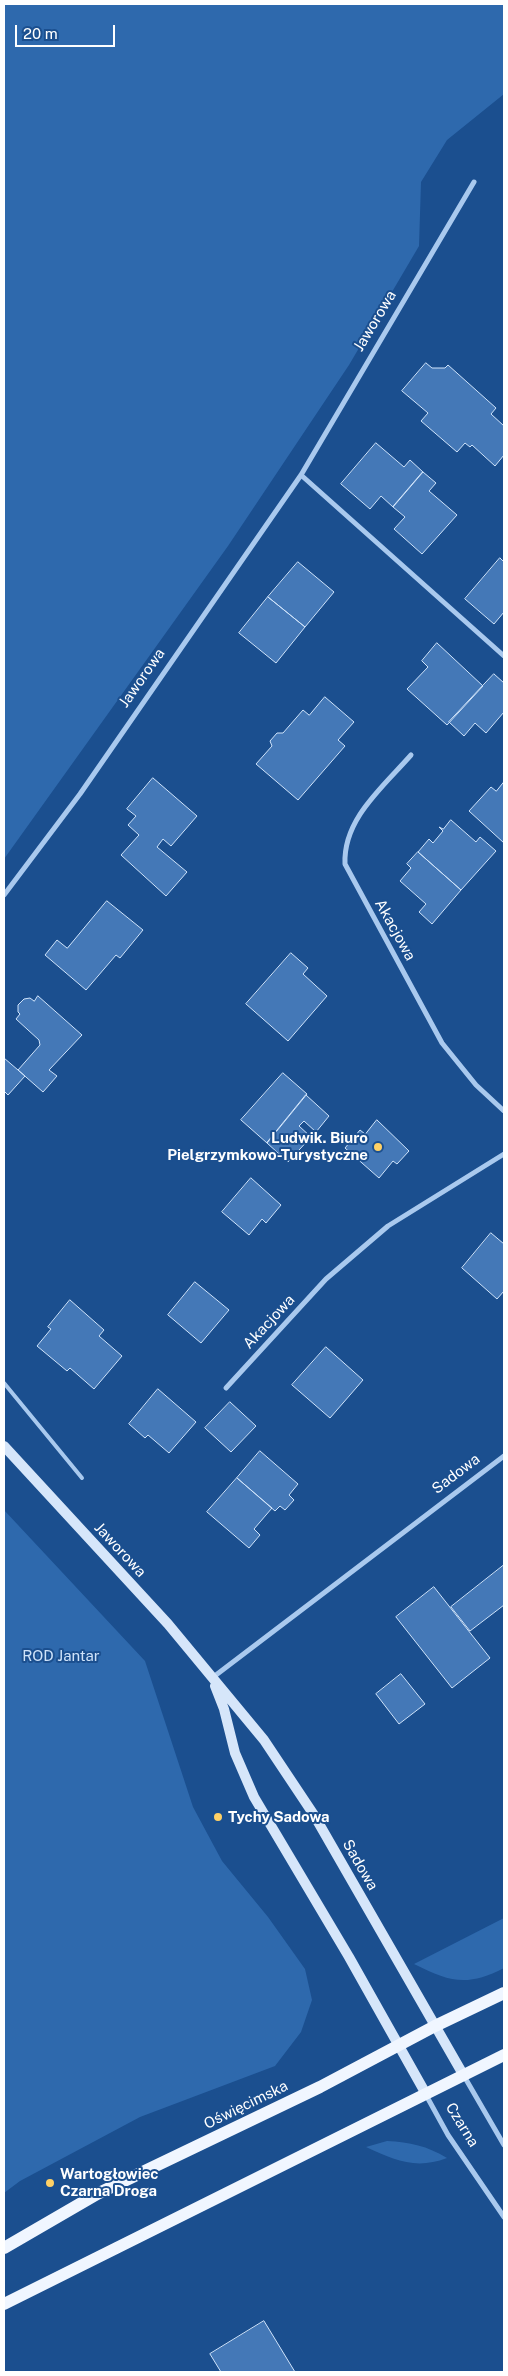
<!DOCTYPE html>
<meta charset="utf-8">
<style>
body{margin:0}
#map{position:relative;width:508px;height:2376px;overflow:hidden;background:#1b4f8f;font-family:"Public Sans",sans-serif}
canvas{display:block}
.frame{position:absolute;inset:0;border:5px solid #fff;pointer-events:none}
.scale{position:absolute;left:15px;top:25px;width:100px;height:22px;box-sizing:border-box;border:2px solid #fff;border-top:0;padding-left:6px;font-size:15px;line-height:18px;white-space:nowrap;color:#fff;-webkit-text-stroke:4px #1b4f8f;paint-order:stroke}
</style>
<div id="map">
<canvas width="508" height="2376"></canvas>
<div class="frame"></div>
<div class="scale">20 m</div>
</div>
<script>
const context = document.querySelector('canvas').getContext('2d');
context.lineJoin = 'round';
function fillPath(path, color) {
  context.fillStyle = color;
  context.fill(path, 'evenodd');
}
function strokePath(path, color, width, dash) {
  context.strokeStyle = color;
  context.lineWidth = width;
  context.lineCap = dash ? 'butt' : 'round';
  context.setLineDash(dash || []);
  context.stroke(path);
}
function drawText(font, color, halo, rows, align = 'center') {
  context.font = font + ' "Public Sans",sans-serif';
  context.lineWidth = 4;
  context.setLineDash([]);
  context.textBaseline = 'middle';
  context.strokeStyle = halo;
  context.fillStyle = color;
  for (const [text, x, y, turn = 0] of rows) {
    context.save();
    context.translate(x, y);
    context.rotate((+turn || 0) * Math.PI / 180);
    context.textAlign = isNaN(turn) ? turn : align;
    if (halo) context.strokeText(text, 0, 0);
    context.fillText(text, 0, 0);
    context.restore();
  }
}
fillPath(new Path2D(`
 M4,4H504V94L447,140L421,182L419,246L349,365L228,546L4,859Z
 M4,1510L145,1661L193,1807L222,1861L268,1917L305,1969L312,2000L301,2032L275,2066L140,2117L20,2181L4,2193Z
 M504,1918V1968C467,1987 450,1982 414,1964Z
 M387,2141C410,2142 427,2146 447,2158C416,2170 394,2160 366,2147Z`), '#2e69ad');
const building = new Path2D(`
 M426,363L432,368H445L448,365L496,408L491,414L504,426V455L495,466L472,445L470,447L465,443L457,452L421,421L428,413L402,391Z
 M376,443L404,467L410,460L423,472L393,507L381,496L370,509L341,484Z
 M423,472L436,483L429,491L457,515L422,554L394,529L405,517L393,507Z
 M500,558L504,562V612L494,624L465,599Z
 M298,562L334,592L305,627L268,597Z
 M268,597L305,627L276,663L239,633Z
 M437,643L483,686L447,725L407,689L428,667L422,661Z
 M494,674L504,683V712L486,733L475,723L464,736L449,722Z
 M325,697L354,722L338,740L345,746L298,800L256,764L272,746L270,741L277,733H283L303,710L309,715Z
 M153,778L197,816L171,846L163,839L157,847L187,872L166,896L121,855L139,835L128,825L136,816L127,809Z
 M504,782V843L469,811L491,787L496,791Z
 M451,820L476,842L480,837L496,851L461,890L418,852L429,839L433,843L443,831L439,827L443,829Z
 M418,852L461,890L432,924L419,912L426,904L400,881L411,868L407,864Z
 M107,901L143,930L120,958L116,955L86,990L45,955L57,940L67,948Z
 M291,953L308,968L303,974L327,996L288,1041L246,1004Z
 M38,996L82,1035L49,1070L57,1076L43,1092L18,1070L40,1045L39,1040L16,1019L20,1014L18,1012V1005L24,999L30,998L34,1001Z
 M4,1058L25,1076L8,1095L4,1091Z
 M283,1073L307,1094L267,1143L241,1120Z
 M306,1095L329,1116L316,1132L304,1121L299,1126L311,1137L288,1162L267,1143Z
 M377,1120L409,1151L397,1164L393,1161L379,1178L345,1148L360,1130L365,1134Z
 M251,1178L281,1205L266,1223L262,1219L249,1235L222,1212Z
 M491,1233L504,1244V1291L497,1299L462,1268Z
 M195,1282L229,1310L201,1343L168,1315Z
 M70,1300L104,1330L99,1336L122,1356L94,1389L70,1368L67,1371L37,1346L51,1329L48,1327Z
 M326,1347L363,1380L330,1418L292,1385Z
 M158,1389L196,1422L169,1453L148,1435L145,1438L129,1424Z
 M230,1402L256,1426L231,1452L205,1428Z
 M260,1451L298,1484L289,1495L294,1500L285,1510L280,1506L275,1511L237,1478Z
 M237,1478L272,1508L254,1529L260,1535L249,1548L207,1512Z
 M504,1565V1605L470,1631L451,1607Z
 M434,1587L490,1658L452,1688L396,1617Z
 M401,1674L425,1704L399,1724L376,1694Z
 M264,2321L295,2372H221L210,2354Z`);
fillPath(building, '#4478b7');
strokePath(building, '#cfe3fa', 1);
strokePath(new Path2D(`
 M4,1383L82,1478`), '#a9c9ee', 4);
strokePath(new Path2D(`
 M301,475L504,656
 M411,755C383,787 343,819 345,864L442,1043L476,1085L504,1111
 M4,895L80,794L301,475L474,182
 M226,1388L326,1279L388,1226L504,1154
 M212,1678L504,1456
 M464,2076L504,2145
 M426,2095L448,2135L504,2217`), '#a9c9ee', 5);
strokePath(new Path2D(`
 M4,1446L168,1624L264,1740L314,1815L464,2076
 M215,1686L224,1709L235,1753L254,1797L349,1957L426,2094`), '#d6e6fa', 10);
strokePath(new Path2D(`
 M4,2248L97,2194L320,2087L435,2026L504,1993
 M4,2304L504,2055`), '#f0f6ff', 12);
for (const [x, y, r, color] of [
 [378,1147,5,"#ffd166"],
 [218,1817,5,"#ffd166"],
 [50,2183,5,"#ffd166"]
]) {
  const dot = new Path2D();
  dot.arc(x, y, r, 0, 2 * Math.PI);
  context.fillStyle = color;
  context.fill(dot);
  strokePath(dot, '#1b4f8f', 2);
}
drawText('15px', '#fff', '#1b4f8f', [
 ["Jaworowa",375,321,-59],
 ["Jaworowa",142,678,-55],
 ["Akacjowa",395,930,61],
 ["Akacjowa",269,1322,-47],
 ["Sadowa",456,1474,-37],
 ["Jaworowa",120,1550,47],
 ["Sadowa",360,1865,60],
 ["Oświęcimska",246,2105,-26],
 ["Czarna",462,2125,58]
]);
drawText('bold 15px', '#fff', '#1b4f8f', [
 ["Ludwik. Biuro",368,1138,"right"],
 ["Pielgrzymkowo-Turystyczne",368,1155,"right"],
 ["Tychy Sadowa",228,1817],
 ["Wartogłowiec",60,2174],
 ["Czarna Droga",60,2191]
], 'left');
drawText('15px', '#cfe3fa', '#1b4f8f', [
 ["ROD Jantar",61,1656]
]);
</script>
